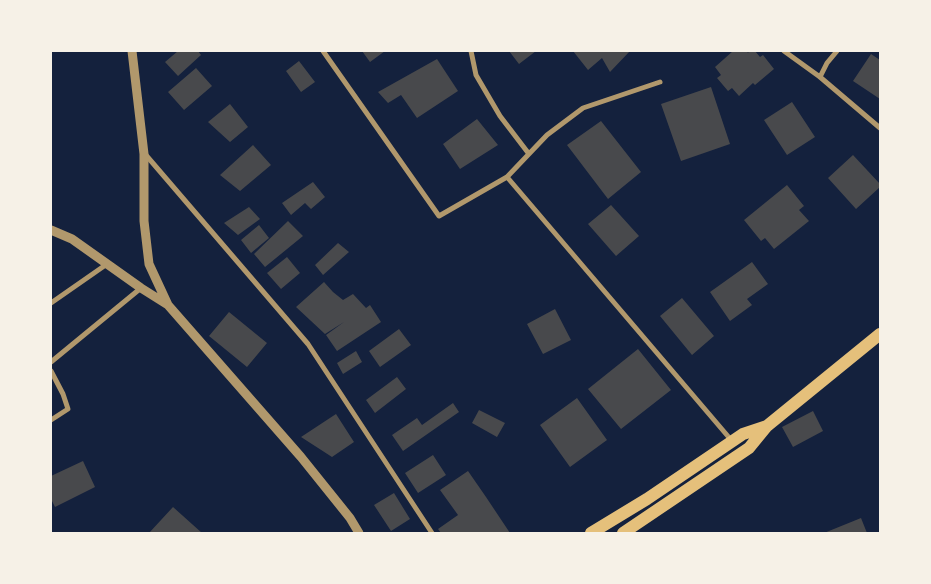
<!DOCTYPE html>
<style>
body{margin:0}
#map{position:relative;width:931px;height:584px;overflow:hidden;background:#14213d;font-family:"IBM Plex Sans",sans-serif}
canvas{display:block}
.frame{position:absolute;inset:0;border:52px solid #f6f1e7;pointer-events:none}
</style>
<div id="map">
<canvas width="931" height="584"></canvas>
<div class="frame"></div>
</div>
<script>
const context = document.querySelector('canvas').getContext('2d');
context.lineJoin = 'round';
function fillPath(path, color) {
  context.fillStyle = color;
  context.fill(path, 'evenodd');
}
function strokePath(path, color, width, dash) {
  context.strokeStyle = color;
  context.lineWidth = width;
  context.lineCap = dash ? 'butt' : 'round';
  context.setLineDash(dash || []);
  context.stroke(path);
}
fillPath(new Path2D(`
 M178,51H198L201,55L178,76L165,62Z
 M362,51H385L370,62Z
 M509,51H536L519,64Z
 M573,51H630L610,72L602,58L588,70Z
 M733,51H747L748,53L749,51H755L760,57L763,55L774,69L755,85L753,83L739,96L732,88L728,91L717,78L721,75L715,67Z
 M871,54L880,60V99L853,81Z
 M437,59L458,91L417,118L401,95L388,103L378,92Z
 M299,61L315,82L301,92L286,71Z
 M196,68L212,86L184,110L168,92Z
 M711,87L730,144L681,161L661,104Z
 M792,102L815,137L787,155L764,120Z
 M230,104L248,127L230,142L208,122Z
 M477,119L498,145L460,169L443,144Z
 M601,121L641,172L608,199L567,145Z
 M253,145L271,165L240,191L220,175Z
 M853,155L880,184V187L856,209L828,178Z
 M313,182L325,197L311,209L305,203L291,215L282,203Z
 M787,185L804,206L799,210L809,221L774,249L765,238L761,241L744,220Z
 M611,205L639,236L616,256L588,224Z
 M249,207L260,219L238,235L224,223Z
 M288,221L303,236L265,267L254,254Z
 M259,225L269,238L251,253L241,240Z
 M338,243L349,252L323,275L315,265Z
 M287,257L300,273L281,289L267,273Z
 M752,262L768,284L747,299L752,305L730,321L710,292Z
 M324,282L333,292L343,300L353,294L366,308L370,305L381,322L337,351L326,335L344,322L325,334L296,307Z
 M682,298L714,336L692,355L660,316Z
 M555,309L571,340L543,354L527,324Z
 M229,312L267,343L247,367L209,336Z
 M399,329L411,345L380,367L369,351Z
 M638,349L671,390L621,429L588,389Z
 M356,351L362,362L343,374L337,363Z
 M397,377L406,389L375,413L366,400Z
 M577,398L607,440L570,467L540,425Z
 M453,403L459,412L403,451L392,435L417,418L422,425Z
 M479,410L505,423L497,437L472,423Z
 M813,411L823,431L793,447L782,427Z
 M336,414L354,442L332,457L301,437Z
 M433,455L446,475L418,493L405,473Z
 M83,461L95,487L55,507L51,499V476Z
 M468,471L486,497L510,533H441L438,529L458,515L440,490Z
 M394,493L410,519L391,531L374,505Z
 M173,507L202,533H149Z
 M861,518L867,533H824Z`), '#48494c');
strokePath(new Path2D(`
 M323,51L439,216L507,177L547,135L583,108L660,82
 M471,51L476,75L500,116L529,154
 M784,51L820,77L880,128
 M820,77L827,63L837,51
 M145,154L308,344L432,533
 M507,177L732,441
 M51,303L107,264
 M51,362L141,288
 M51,371L63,394L68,409L51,420`), '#b1986c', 5);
strokePath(new Path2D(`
 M132,51L144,154V221L149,264L168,305L301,457L350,518L359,533
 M51,230L72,239L141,288L168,305`), '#b1986c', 9);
strokePath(new Path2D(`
 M591,533L647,499L743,434L767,426
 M623,533L749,448L767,426L880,334`), '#e5c07b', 12);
</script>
